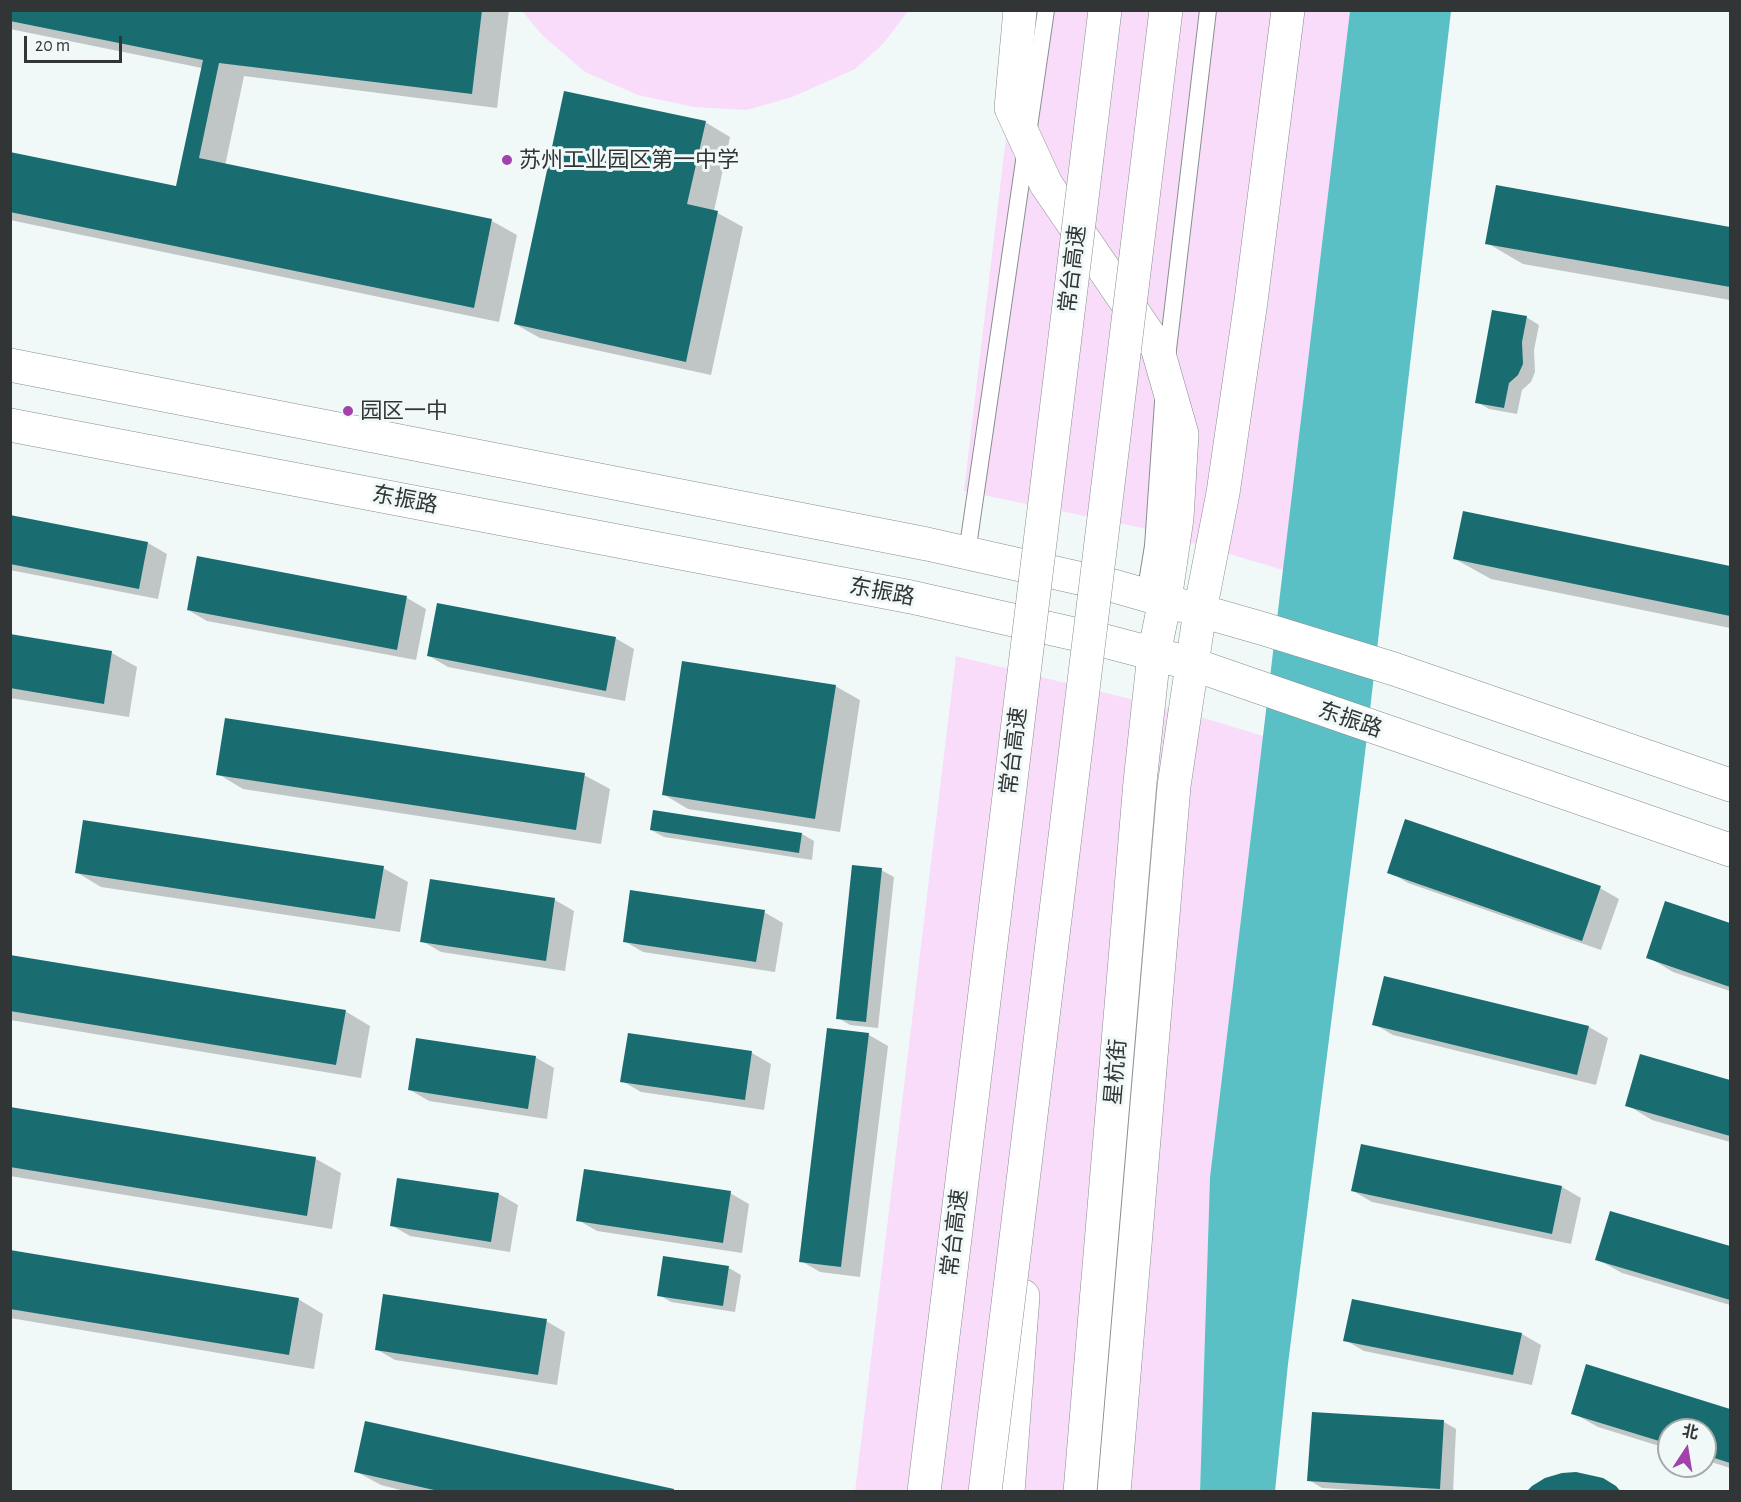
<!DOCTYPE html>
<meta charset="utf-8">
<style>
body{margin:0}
#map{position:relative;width:1741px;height:1502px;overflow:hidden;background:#f0f8f8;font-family:"Alegreya Sans","Noto Sans SC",sans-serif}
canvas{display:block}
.frame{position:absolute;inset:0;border:12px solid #323535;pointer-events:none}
.north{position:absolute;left:1657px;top:1418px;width:60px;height:60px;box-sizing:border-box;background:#f0f8f8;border:2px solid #a4aaaa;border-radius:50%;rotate:12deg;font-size:16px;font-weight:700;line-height:24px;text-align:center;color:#323535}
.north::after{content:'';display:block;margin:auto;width:21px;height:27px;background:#a342aa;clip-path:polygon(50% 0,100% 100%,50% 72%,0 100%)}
.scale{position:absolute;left:24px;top:36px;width:98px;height:27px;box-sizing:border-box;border:3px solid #323535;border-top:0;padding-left:8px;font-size:18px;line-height:21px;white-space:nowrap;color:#323535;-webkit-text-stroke:4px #f0f8f8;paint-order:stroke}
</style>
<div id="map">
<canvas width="1741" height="1502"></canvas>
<div class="frame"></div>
<div class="north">北</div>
<div class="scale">20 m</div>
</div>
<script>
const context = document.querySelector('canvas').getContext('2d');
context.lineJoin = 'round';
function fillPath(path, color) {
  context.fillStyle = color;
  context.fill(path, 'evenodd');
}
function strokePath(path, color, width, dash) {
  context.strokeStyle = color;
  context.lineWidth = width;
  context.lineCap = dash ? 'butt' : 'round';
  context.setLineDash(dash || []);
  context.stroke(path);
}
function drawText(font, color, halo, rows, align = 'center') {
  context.font = font + ' "Alegreya Sans","Noto Sans SC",sans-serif';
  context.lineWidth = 6;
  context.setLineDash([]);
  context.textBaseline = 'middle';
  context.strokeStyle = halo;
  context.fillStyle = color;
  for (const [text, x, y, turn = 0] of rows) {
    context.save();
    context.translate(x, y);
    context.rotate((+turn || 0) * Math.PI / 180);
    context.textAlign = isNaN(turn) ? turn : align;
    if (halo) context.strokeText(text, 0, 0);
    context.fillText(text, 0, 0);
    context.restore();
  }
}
fillPath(new Path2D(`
 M522,11H908L883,44L855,69L792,97L747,110L694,107L638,95L585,72L542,35Z
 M1021,11H1350L1283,570L1142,528L964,491Z
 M956,656L1187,713L1263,736L1210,1177L1200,1491L855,1492Z`), '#f9dcfa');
fillPath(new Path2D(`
 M1350,11H1451L1363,770L1288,1364L1275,1491L1200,1492L1210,1177Z`), '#5bc0c5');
fillPath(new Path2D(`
 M10,10H509L497,108L244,76L225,166L492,221L517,235L499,322L10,220V153L177,188L202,68L10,29Z
 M705,122L730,137L714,211L743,227L711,375L540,338L515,324Z
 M1497,187L1730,228V300L1523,264L1487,243Z
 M1526,317L1539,325L1534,350L1535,372L1531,382L1522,390L1517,414L1489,409L1477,402Z
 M1464,513L1730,568V628L1491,579L1455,559Z
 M10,516L148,543L167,554L158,599L10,570Z
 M407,598L426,609L416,660L207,621L188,610Z
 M10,636L112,653L137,667L129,717L10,698Z
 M615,638L634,649L625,701L448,667L429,656Z
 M835,686L860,700L840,832L688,809L663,794Z
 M218,774L584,775L610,789L601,844L243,789Z
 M654,811L802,834L814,841L812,860L664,837L651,830Z
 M383,868L408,882L400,932L101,887L76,872Z
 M881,870L894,877L878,1028L850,1025L838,1018Z
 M1389,872L1600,888L1619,899L1601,950L1408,883Z
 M431,881L555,900L574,911L565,971L441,952L422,941Z
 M1666,903L1730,925V991L1673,972L1648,957Z
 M764,912L783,923L775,972L643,952L624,941Z
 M10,956L345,1011L370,1026L361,1078L10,1020Z
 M1374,1024L1589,1027L1608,1038L1596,1085L1393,1035Z
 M829,1030L869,1035L888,1046L860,1277L820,1272L801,1261Z
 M752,1053L771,1064L764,1110L641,1092L622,1081Z
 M1641,1056L1730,1082V1142L1652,1120L1627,1105Z
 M535,1057L554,1068L547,1119L429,1101L410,1090Z
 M10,1109L316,1159L341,1173L332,1229L10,1176Z
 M1562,1187L1581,1198L1571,1244L1372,1202L1353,1191Z
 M730,1193L749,1204L742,1253L597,1231L578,1220Z
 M499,1194L518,1205L510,1252L410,1236L391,1225Z
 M1611,1212L1730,1248V1305L1622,1273L1597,1259Z
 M10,1251L298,1299L323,1314L314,1369L10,1318Z
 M729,1268L741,1275L735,1312L671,1302L659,1295Z
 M1353,1300L1522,1334L1541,1345L1532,1385L1364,1351L1345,1340Z
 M546,1321L565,1332L557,1385L395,1360L376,1349Z
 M1587,1366L1730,1410V1468L1705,1460V1430H1669V1449L1598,1427L1573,1413Z
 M1444,1422L1456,1429L1453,1492H1385L1322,1488L1309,1480Z
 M355,1471L674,1490L676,1492H408L381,1485Z`), '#0003');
fillPath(new Path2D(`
 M10,10H482L472,94L219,63L199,158L492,219L474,308L10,212V152L176,186L203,60L10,21Z
 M564,91L706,121L687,204L718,211L686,362L514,324Z
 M1496,185L1730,227V287L1485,244Z
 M1492,310L1527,316L1522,342L1523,364L1518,375L1509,383L1504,408L1475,403Z
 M1463,511L1730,566V616L1453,559Z
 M10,515L148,542L139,589L10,564Z
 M197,556L407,596L397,650L187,610Z
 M437,603L616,637L606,691L427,656Z
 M10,634L112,651L104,704L10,688Z
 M682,661L836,685L815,819L662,795Z
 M225,718L585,773L576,830L216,775Z
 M653,810L802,833L799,853L650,830Z
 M1405,819L1601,886L1582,941L1387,873Z
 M83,820L384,866L375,919L75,873Z
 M852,865L882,868L866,1022L836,1019Z
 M430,879L555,898L546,961L420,942Z
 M630,890L765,910L756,962L623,942Z
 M1665,901L1730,923V987L1646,958Z
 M10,955L346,1010L336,1065L10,1011Z
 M1384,976L1589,1026L1577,1075L1372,1025Z
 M827,1028L869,1033L841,1267L799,1262Z
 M628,1033L752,1051L745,1100L620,1082Z
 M416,1038L536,1056L528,1109L408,1090Z
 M1640,1054L1730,1080V1136L1625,1106Z
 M10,1107L316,1157L307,1216L10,1167Z
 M1361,1144L1562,1186L1552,1234L1351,1191Z
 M584,1169L731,1191L723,1243L576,1221Z
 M397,1178L499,1193L491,1242L390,1226Z
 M1610,1211L1730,1246V1300L1595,1260Z
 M10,1250L299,1298L289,1355L10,1309Z
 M663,1256L729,1266L723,1306L657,1296Z
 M383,1294L547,1319L538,1375L375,1350Z
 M1352,1299L1522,1333L1513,1375L1343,1341Z
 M1586,1364L1730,1409V1463L1705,1455V1430H1669V1444L1571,1414Z
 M1312,1412L1444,1420L1440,1489L1307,1481Z
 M365,1421L674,1489V1492H443L354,1472Z
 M1576,1472L1603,1478L1616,1486L1621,1492H1526L1532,1486L1545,1478L1562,1473Z`), '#196d71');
const lane = new Path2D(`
 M1167,358L1208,10
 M967,553L1046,10
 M1145,595L1153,546L1163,402`);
const secondary = new Path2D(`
 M1020,10L1011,108L1046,184L1157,347L1182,434L1177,518L1165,600L1154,654L1140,782L1080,1492
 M10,365L927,544L1114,586L1264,629L1394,669L1730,785
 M10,425L911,597L1101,640L1192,664L1730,850
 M1114,1492L1174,786L1200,611L1223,493L1251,301L1288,10`);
const highway = new Path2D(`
 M1008,1492L1023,1296`);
strokePath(lane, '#878d8e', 18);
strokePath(secondary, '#878d8e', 34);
strokePath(highway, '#878d8e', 34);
strokePath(lane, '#fff', 16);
strokePath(secondary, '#fff', 33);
strokePath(highway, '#fff', 33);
const highwayBridge = new Path2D(`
 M924,1492L1105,10
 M985,1492L1166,10`);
strokePath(highwayBridge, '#878d8e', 34, []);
strokePath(highwayBridge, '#fff', 33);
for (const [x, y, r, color] of [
 [507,160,6,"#a342aa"],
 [348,411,6,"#a342aa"]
]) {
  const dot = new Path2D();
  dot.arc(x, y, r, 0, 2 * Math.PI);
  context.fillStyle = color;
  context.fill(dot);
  strokePath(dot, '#f0f8f8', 2);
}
drawText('22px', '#323535', '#f0f8f8', [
 ["苏州工业园区第一中学",519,160],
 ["园区一中",360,411]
], 'left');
drawText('22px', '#323535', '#f0f8f8', [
 ["常台高速",1073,269,-83],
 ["东振路",405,500,11],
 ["东振路",882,592,11],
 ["东振路",1350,720,19],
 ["常台高速",1014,751,-83],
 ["星杭街",1116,1072,-85],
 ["常台高速",955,1233,-83]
]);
</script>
